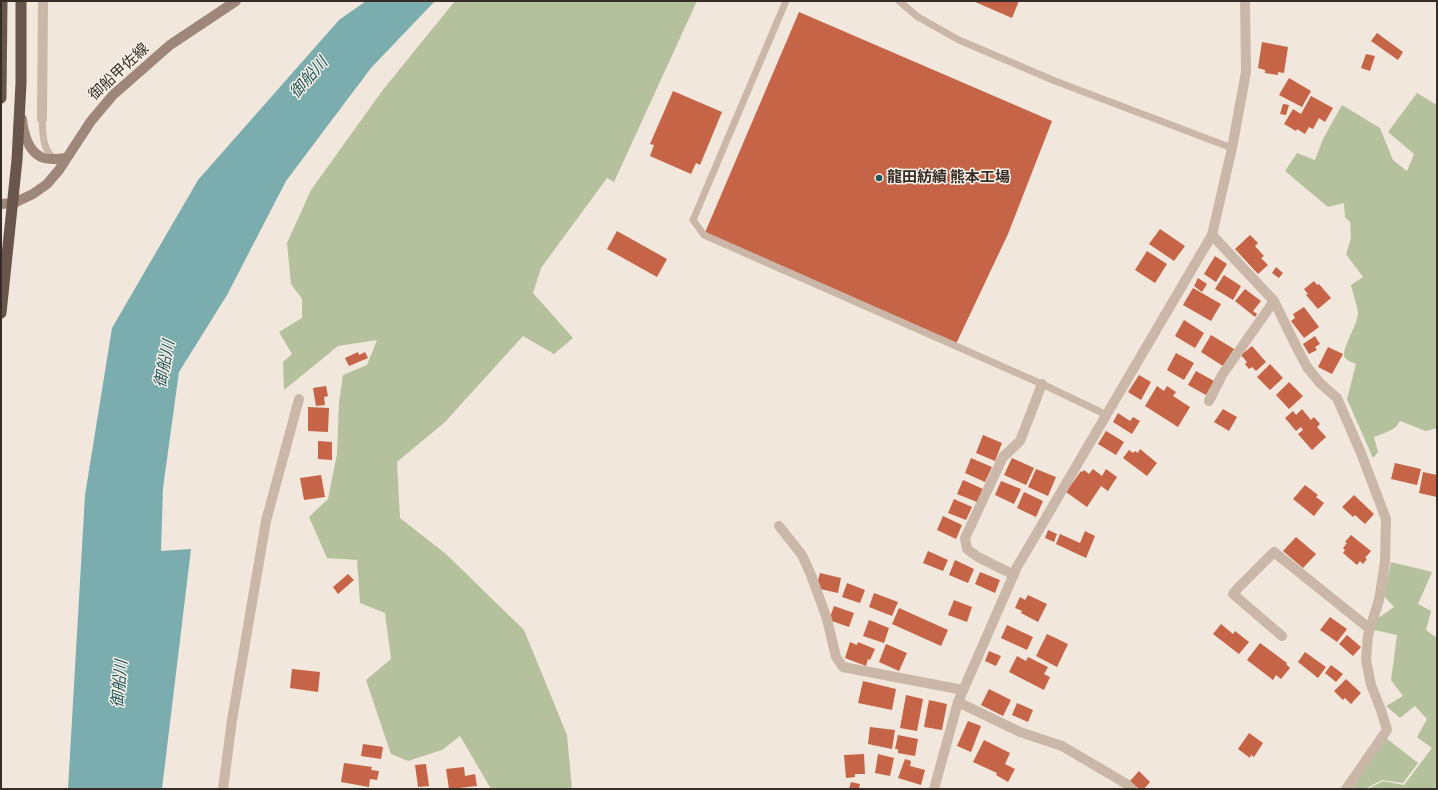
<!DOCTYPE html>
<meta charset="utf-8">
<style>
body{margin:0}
#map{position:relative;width:1438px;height:790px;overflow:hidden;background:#f2e7dc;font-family:"PT Sans Narrow",sans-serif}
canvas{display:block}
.frame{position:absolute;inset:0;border:2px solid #372d28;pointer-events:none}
</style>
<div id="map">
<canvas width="1438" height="790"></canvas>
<div class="frame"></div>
</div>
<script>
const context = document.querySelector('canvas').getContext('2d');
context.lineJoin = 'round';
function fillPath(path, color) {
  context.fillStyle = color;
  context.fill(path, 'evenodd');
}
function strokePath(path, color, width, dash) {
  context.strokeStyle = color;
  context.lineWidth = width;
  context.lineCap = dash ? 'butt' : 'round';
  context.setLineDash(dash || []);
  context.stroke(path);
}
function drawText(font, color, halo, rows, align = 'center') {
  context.font = font + ' "PT Sans Narrow","Noto Sans JP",sans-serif';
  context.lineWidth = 3;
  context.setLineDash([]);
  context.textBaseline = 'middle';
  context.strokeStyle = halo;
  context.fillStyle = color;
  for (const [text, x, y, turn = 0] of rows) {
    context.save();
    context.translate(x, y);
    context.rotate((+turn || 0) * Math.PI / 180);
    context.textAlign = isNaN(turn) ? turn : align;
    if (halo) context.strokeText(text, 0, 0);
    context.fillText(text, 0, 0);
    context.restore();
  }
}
fillPath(new Path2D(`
 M455,1H697L614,182L607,178L541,268L533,293L573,338L554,354L523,336L445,422L397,462L400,518L446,554L524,630L567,735L572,789H491L460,736L442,750L408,761L391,754L366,680L391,659L385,613L360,603L357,560L327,558L309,517L328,499L337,454L339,402L343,375L367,365L377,340L338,346L284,390L283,362L292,354L279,332L302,318V299L291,284L287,243L311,190L382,91Z
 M1417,93L1437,105V428L1426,431L1400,421C1395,431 1384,433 1374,437L1378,452L1373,458L1347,399L1356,364C1352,362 1348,361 1345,358C1340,350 1358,325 1358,313C1357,304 1353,294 1351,285L1363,277L1346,254L1351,238L1350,222L1345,217L1344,203L1328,207L1285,171L1297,153L1315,160L1323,139L1342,105L1380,128L1393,160L1407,171L1414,154L1388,132Z
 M1391,562L1432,572L1418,604L1431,611L1426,630L1437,638V789H1368L1383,781L1404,785L1432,748L1417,737L1427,719L1415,706L1400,718L1386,706L1403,696L1391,680L1397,635L1374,630L1377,619L1394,607L1384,596Z
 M1386,738L1418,763L1403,783L1382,780L1365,789H1352Z`), '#b5c19c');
fillPath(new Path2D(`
 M366,1H435L371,68L286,181L227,295L179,372L163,488L161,551L191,549L162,789H68L85,495L112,328L198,180L339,20Z`), '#7badaf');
fillPath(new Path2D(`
 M973,1H1019L1012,18Z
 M799,12L1052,121L1008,234L955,346L704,235Z
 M1377,33L1403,52L1398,60L1371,41Z
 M1262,42L1288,47L1284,73L1278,72V75L1265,73V70L1258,68Z
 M1366,54L1375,56L1370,71L1361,68Z
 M1289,78L1311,91L1302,107L1279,95Z
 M673,91L722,112L700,165L696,163L691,174L650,156L654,145L650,144Z
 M1311,96L1333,108L1325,122L1319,118L1313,129L1309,127L1305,134L1297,129L1296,131L1284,124L1293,109L1301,114Z
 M1283,104L1289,105L1286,115L1280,114Z
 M1160,229L1185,246L1174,261L1149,244Z
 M617,231L667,259L657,277L607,249Z
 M1250,235L1258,243L1255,246L1264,256L1261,258L1268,265L1258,274L1235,249Z
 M1147,251L1167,264L1155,283L1135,270Z
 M1215,256L1227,264L1216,282L1204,274Z
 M1276,267L1283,273L1279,278L1272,273Z
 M1224,275L1241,286L1233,300L1215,289Z
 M1198,278L1207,284L1202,292L1194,286Z
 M1314,281L1317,285L1319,284L1331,298L1318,309L1306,295L1308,294L1304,289Z
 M1193,288L1221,304L1211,321L1183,305Z
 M1245,289L1261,301L1253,311L1257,314L1255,317L1235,301Z
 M1304,307L1319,327L1304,338L1291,321L1295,318L1293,314Z
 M1184,320L1204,333L1195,348L1175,336Z
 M1211,335L1234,349L1223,366L1201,352Z
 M1315,336L1320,344L1315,347L1317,350L1309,354L1303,344Z
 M1252,346L1266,362L1256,371L1252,367L1249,369L1245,364L1247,362L1241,355Z
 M1328,347L1343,354L1332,374L1318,367Z
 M358,352L359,355L365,352L368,358L349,366L345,358Z
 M1176,353L1194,363L1184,380L1167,370Z
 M1270,364L1283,378L1270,390L1257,377Z
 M1196,371L1214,381L1206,395L1188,385Z
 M1139,375L1151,382L1141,400L1128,392Z
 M1289,382L1303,396L1289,409L1276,395Z
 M326,386L328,396L324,397L325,405L316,406L313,388Z
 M1157,386L1164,391L1167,386L1176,392L1173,396L1190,407L1178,427L1145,406Z
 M308,407L329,408L328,432L308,431Z
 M1223,409L1237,417L1229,431L1214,422Z
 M1302,409L1311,420L1314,417L1320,424L1317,427L1326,437L1312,450L1298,434L1303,430L1301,427L1296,431L1285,418L1293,411L1296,415Z
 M1118,413L1130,421L1133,417L1140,421L1132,434L1113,422Z
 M1106,431L1124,442L1116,455L1098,444Z
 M983,435L1002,443L995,461L976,453Z
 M318,441L332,442V460L318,459Z
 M1140,449L1157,463L1147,476L1123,458L1129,450L1133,453L1135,451L1138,453Z
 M971,458L992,467L985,482L965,473Z
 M1012,458L1034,468L1026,485L1004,475Z
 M1395,463L1421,469L1417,485L1391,479Z
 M1036,469L1056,477L1048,496L1028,487Z
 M1093,469L1102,476L1106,469L1117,477L1108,491L1101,486L1087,507L1066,492L1081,471L1082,472L1084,470L1089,474Z
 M1423,472L1437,475V497L1419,493Z
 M321,475L325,497L304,500L300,478Z
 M963,480L983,489L977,502L957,494Z
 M1001,481L1021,489L1014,504L995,495Z
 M1305,485L1318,495L1316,497L1324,503L1314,516L1293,499Z
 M1024,492L1043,501L1036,517L1017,508Z
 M1354,495L1374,514L1365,524L1355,515L1353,517L1342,507Z
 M954,499L972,507L966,520L948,513Z
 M943,516L962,525L956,539L937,530Z
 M1048,530L1057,534L1054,542L1045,538Z
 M1085,531L1095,536L1086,558L1056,544L1060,534L1080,543Z
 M1351,535L1371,551L1365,558L1367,559L1363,564L1360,561L1357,565L1343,553L1345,550L1343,548L1347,543L1345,542Z
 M1296,537L1316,554L1303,568L1283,551Z
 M928,551L948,560L943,571L923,563Z
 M955,560L974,569L968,583L949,575Z
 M980,572L1000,580L995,593L975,584Z
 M820,573L841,578L838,593L816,588Z
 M348,574L354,580L338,594L333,587Z
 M847,583L865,590L860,603L842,597Z
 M874,593L898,602L892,616L869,607Z
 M1028,595L1047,604L1038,622L1021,613L1022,611L1015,608L1020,597L1025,600Z
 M954,600L972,607L967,622L948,615Z
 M834,606L854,613L849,627L829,620Z
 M899,608L948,630L941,646L892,624Z
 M1330,617L1347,629L1337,642L1320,630Z
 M869,620L889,628L884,643L863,636Z
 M1221,624L1233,634L1235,631L1249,642L1239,654L1213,634Z
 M1007,625L1033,637L1027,650L1001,638Z
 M1047,634L1068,644L1057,667L1036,656Z
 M1347,635L1361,647L1353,656L1339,644Z
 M850,642L857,645L858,642L875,649L870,660L868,659L866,666L845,658Z
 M1260,643L1287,663L1286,664L1290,668L1281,679L1276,675L1273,680L1247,660Z
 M886,644L907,653L899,671L879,662Z
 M989,651L1001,656L996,666L985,661Z
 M1305,652L1326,667L1318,678L1298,662Z
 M1017,656L1026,661L1028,657L1048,667L1044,674L1050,677L1044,690L1009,672Z
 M1331,665L1343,674L1336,682L1325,673Z
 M292,669L320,672L318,692L290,688Z
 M1346,679L1361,693L1351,704L1345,698L1343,700L1334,691Z
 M863,681L896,689L892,710L858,703Z
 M989,689L1011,700L1003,716L981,705Z
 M906,695L923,699L917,731L900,728Z
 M929,700L947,704L942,730L924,727Z
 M1017,703L1033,710L1028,722L1012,715Z
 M968,721L981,726L971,752L957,746Z
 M870,727L895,730L892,749L868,744Z
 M1249,733L1263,743L1254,757L1251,755L1250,758L1238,749Z
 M898,735L918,739L915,756L898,753V749H895Z
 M984,740L1010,753L1005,764L1015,769L1008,782L996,775L997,773L973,762Z
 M363,744L383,747L381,759L361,756Z
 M864,754L865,774H855V777L846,778L844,755Z
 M878,754L894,758L890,776L875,773Z
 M905,759L911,761L910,766L925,770L921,785L898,778Z
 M344,763L372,767L371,770L379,771L377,780L370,779L369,787L341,782Z
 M426,764L429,786L418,787L415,765Z
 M464,767L465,776L475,774L477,786L449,789L446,769Z
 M1139,771L1150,782L1144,789H1139L1130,781Z
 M851,782L860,784L859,789H849Z`), '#c56447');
strokePath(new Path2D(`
 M786,1L693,220L704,235L1042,384L1107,415
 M899,1L918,17L959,40L1055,81L1232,148
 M42,119C43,134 42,150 55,159`), '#cab7a8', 7);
strokePath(new Path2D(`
 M42,119L43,1
 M1212,235L1274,301L1297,348L1307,367L1320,383L1337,398L1361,453L1386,519L1385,562L1379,600L1368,635L1366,660L1371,685L1381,710L1387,730L1346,789
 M1209,401L1222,375L1274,301
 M779,526L802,555L811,575L827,619L836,657L843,667L963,690
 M1014,575L978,557L967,549L965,538L1003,457L1020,441L1042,384
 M1282,636L1233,594L1238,588L1274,552L1370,629
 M958,702L1020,732L1062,746L1125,783L1132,789
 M223,789L232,720L266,521L299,399`), '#cab7a8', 10);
strokePath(new Path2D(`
 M934,789L958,702L1017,567L1212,235L1232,148L1246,72L1245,1`), '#cab7a8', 10);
strokePath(new Path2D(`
 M22,119C23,132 28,151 41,157C48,160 58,159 66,158
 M1,204L14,203L20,200L33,194L47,184L59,170L91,121L113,95L170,45L236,1`), '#9e8679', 10);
strokePath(new Path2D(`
 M1,98L2,1
 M1,313L17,160L21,83V1`), '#68564c', 11);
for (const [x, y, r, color] of [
 [879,178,4,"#1e5558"]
]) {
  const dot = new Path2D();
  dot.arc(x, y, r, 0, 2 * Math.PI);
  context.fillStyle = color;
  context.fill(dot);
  strokePath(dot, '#f9f2e9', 1.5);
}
drawText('15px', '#372d28', '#f9f2e9', [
 ["御船甲佐線",119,72,-43]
]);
drawText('bold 15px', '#372d28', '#f9f2e9', [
 ["龍田紡績 熊本工場",887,178]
], 'left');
drawText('italic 16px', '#1e5558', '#f9f2e9', [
 ["御船川",309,78,-49],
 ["御船川",165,364,-79],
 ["御船川",120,684,-85]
]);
</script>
